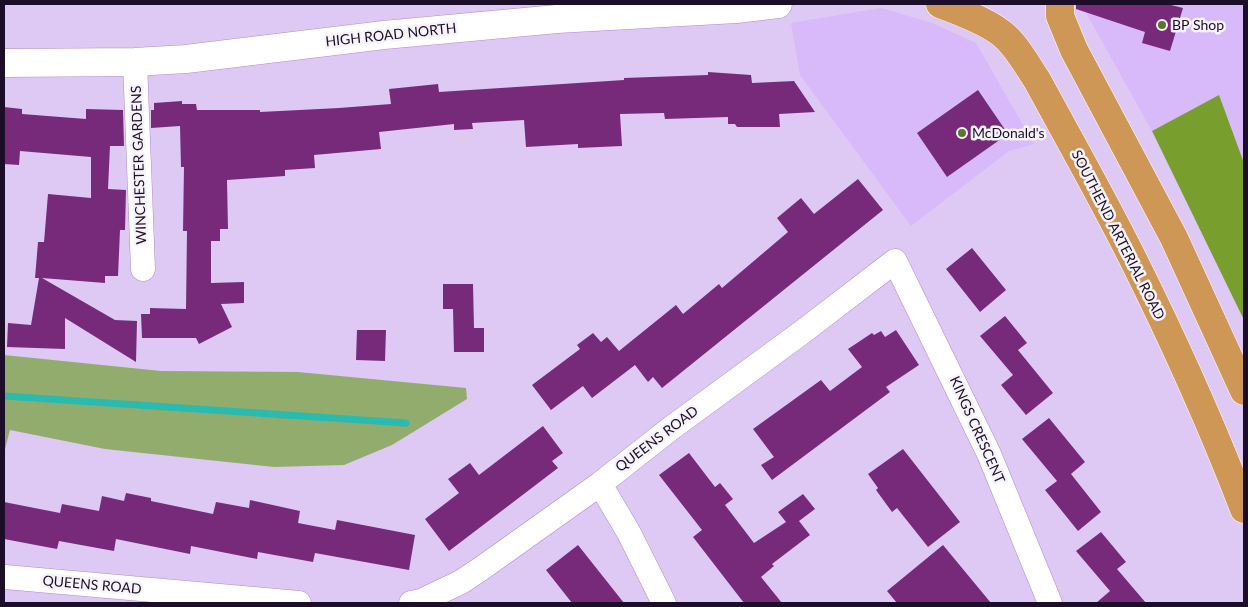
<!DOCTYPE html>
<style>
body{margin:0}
#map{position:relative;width:1248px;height:607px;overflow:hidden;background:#dec9f5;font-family:Lato,sans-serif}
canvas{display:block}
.frame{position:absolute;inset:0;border:5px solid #1c0e28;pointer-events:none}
</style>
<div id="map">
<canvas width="1248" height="607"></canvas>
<div class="frame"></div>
</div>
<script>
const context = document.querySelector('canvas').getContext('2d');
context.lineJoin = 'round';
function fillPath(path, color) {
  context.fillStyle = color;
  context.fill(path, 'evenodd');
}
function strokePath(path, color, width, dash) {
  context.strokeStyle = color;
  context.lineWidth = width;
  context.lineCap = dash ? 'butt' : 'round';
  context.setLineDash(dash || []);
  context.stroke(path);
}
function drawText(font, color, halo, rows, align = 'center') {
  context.font = font + ' Lato,sans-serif';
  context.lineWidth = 5;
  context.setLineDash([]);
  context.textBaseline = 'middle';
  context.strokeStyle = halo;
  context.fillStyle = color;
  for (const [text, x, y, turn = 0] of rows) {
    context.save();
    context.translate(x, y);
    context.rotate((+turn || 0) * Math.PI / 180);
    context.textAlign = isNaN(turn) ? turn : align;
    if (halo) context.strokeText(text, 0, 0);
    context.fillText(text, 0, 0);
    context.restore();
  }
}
fillPath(new Path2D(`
 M1088,4H1244V163L1219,95L1152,131L1086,13Z
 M881,8L932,23L976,43L1034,144L1009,151L911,226L800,75L791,23Z`), '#d8b9f9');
fillPath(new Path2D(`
 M4,355L161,371L298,372L466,388L467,399L392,445L344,465L274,467L105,449L10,430L4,453Z`), '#92ac6e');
fillPath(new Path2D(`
 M1219,95L1244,163V320L1152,131Z`), '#789f2d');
strokePath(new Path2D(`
 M4,396L406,423`), '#29bbaf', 7);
fillPath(new Path2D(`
 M1076,4H1167L1183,8L1170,51L1142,43L1145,32L1076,9Z
 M708,72L751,75L752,83L794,81L815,112L779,114L780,127H737L735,124H728V117L665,119L664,113L620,114L622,146L578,148V144L526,147L524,120L472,123L473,129L454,130V124L379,132L381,149L314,155L315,168L285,170V176L227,180L228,229H220V241H211V283L244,282V303L221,304L232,327L199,344L196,338H142L141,314H150V308L186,309L187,231H183L184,167H181L180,126L151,128V110H154V103L182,101V104H196L197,110H260V112L339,108L391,104L389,89L438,84L439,92L624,80V78L708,75Z
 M978,90L1008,134L947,177L917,133Z
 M4,107L22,109V114L86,119V109L123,110L124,146H110L108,189L126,190L125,230H120L118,276H105V283L42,278L115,320L137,321L136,362L65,318V349L7,347L8,323L31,325L39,278H35L38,242H44L48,194L91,198V157L20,151L19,165L4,164Z
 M858,179L883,210L662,388L653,377L648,382L635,365L592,398L583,386L551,410L532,385L580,349L577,345L593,333L601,342L607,337L619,351L676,305L683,314L719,284L722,288L788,232L777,218L801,198L814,214Z
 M972,248L1006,290L980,312L946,269Z
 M443,284H473L474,328H484V352H454L453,309H443Z
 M1005,316L1027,343L1018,350L1053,393L1026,415L1001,385L1013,375L980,336Z
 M357,330H386L385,361L356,360Z
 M896,330L919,365L886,387L890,392L772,480L761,465L774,457L753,429L821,380L830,391L862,367L848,349L872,333L874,335L881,331L885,337Z
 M1049,418L1085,462L1071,474L1101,512L1078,531L1045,490L1057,481L1022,439Z
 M543,426L563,453L552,461L558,468L449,551L425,519L459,493L448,479L470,463L479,475Z
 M903,449L960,522L928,547L897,508L892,512L876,490L878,488L868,474Z
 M689,453L715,487L720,483L733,499L725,505L754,543L786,522L778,512L803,494L815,509L799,521L810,535L772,564L774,566L761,577L782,603H744L693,537L702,530L659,475Z
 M126,493L151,498V501L213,514L216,502L249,508L250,500L300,511L298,523L335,530L337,520L415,535L409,570L315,553L313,562L258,552L257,559L191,546L190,554L116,539L114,551L59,541L57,549L4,539V502L60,513L62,504L99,511L102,496L124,501Z
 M1101,532L1126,562L1117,569L1146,603H1096L1110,591L1076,551Z
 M578,545L624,603H572L546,570Z
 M943,545L991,603H897L887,591Z`), '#772a79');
const minor = new Path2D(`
 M135,62L143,269
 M600,484L629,533L664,603
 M5,577L299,603
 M411,603L421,601L461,582L482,568L600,484L670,429L801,333L895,261L989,454L1050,603`);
const tertiary = new Path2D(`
 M4,63L135,62L186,59L384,35L557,19L736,9L778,4`);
const trunk = new Path2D(`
 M940,4C959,11 986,21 1001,33C1015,43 1027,65 1037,80C1069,139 1102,197 1132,257C1173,339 1211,423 1244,509
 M1060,4V16L1074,50L1174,238L1244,391`);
strokePath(minor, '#ad8ad0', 25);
strokePath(tertiary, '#ad8ad0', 29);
strokePath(trunk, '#fff', 29);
strokePath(minor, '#fff', 24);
strokePath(tertiary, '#fff', 28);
strokePath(trunk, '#ce9756', 28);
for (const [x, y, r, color] of [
 [1162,25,5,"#5b762a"],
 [962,133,5,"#5b762a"]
]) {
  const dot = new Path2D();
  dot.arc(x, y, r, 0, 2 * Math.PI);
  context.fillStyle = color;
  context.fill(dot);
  strokePath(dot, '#f6f3fa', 2);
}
drawText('14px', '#1c0e28', '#f6f3fa', [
 ["BP Shop",1172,25],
 ["McDonald's",972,133]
], 'left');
drawText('14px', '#1c0e28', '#f6f3fa', [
 ["HIGH ROAD NORTH",391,35,-6],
 ["WINCHESTER GARDENS",139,165,-92],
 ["SOUTHEND ARTERIAL ROAD",1118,235,63],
 ["KINGS CRESCENT",977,430,66],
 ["QUEENS ROAD",657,439,-37],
 ["QUEENS ROAD",92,585,5]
]);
</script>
